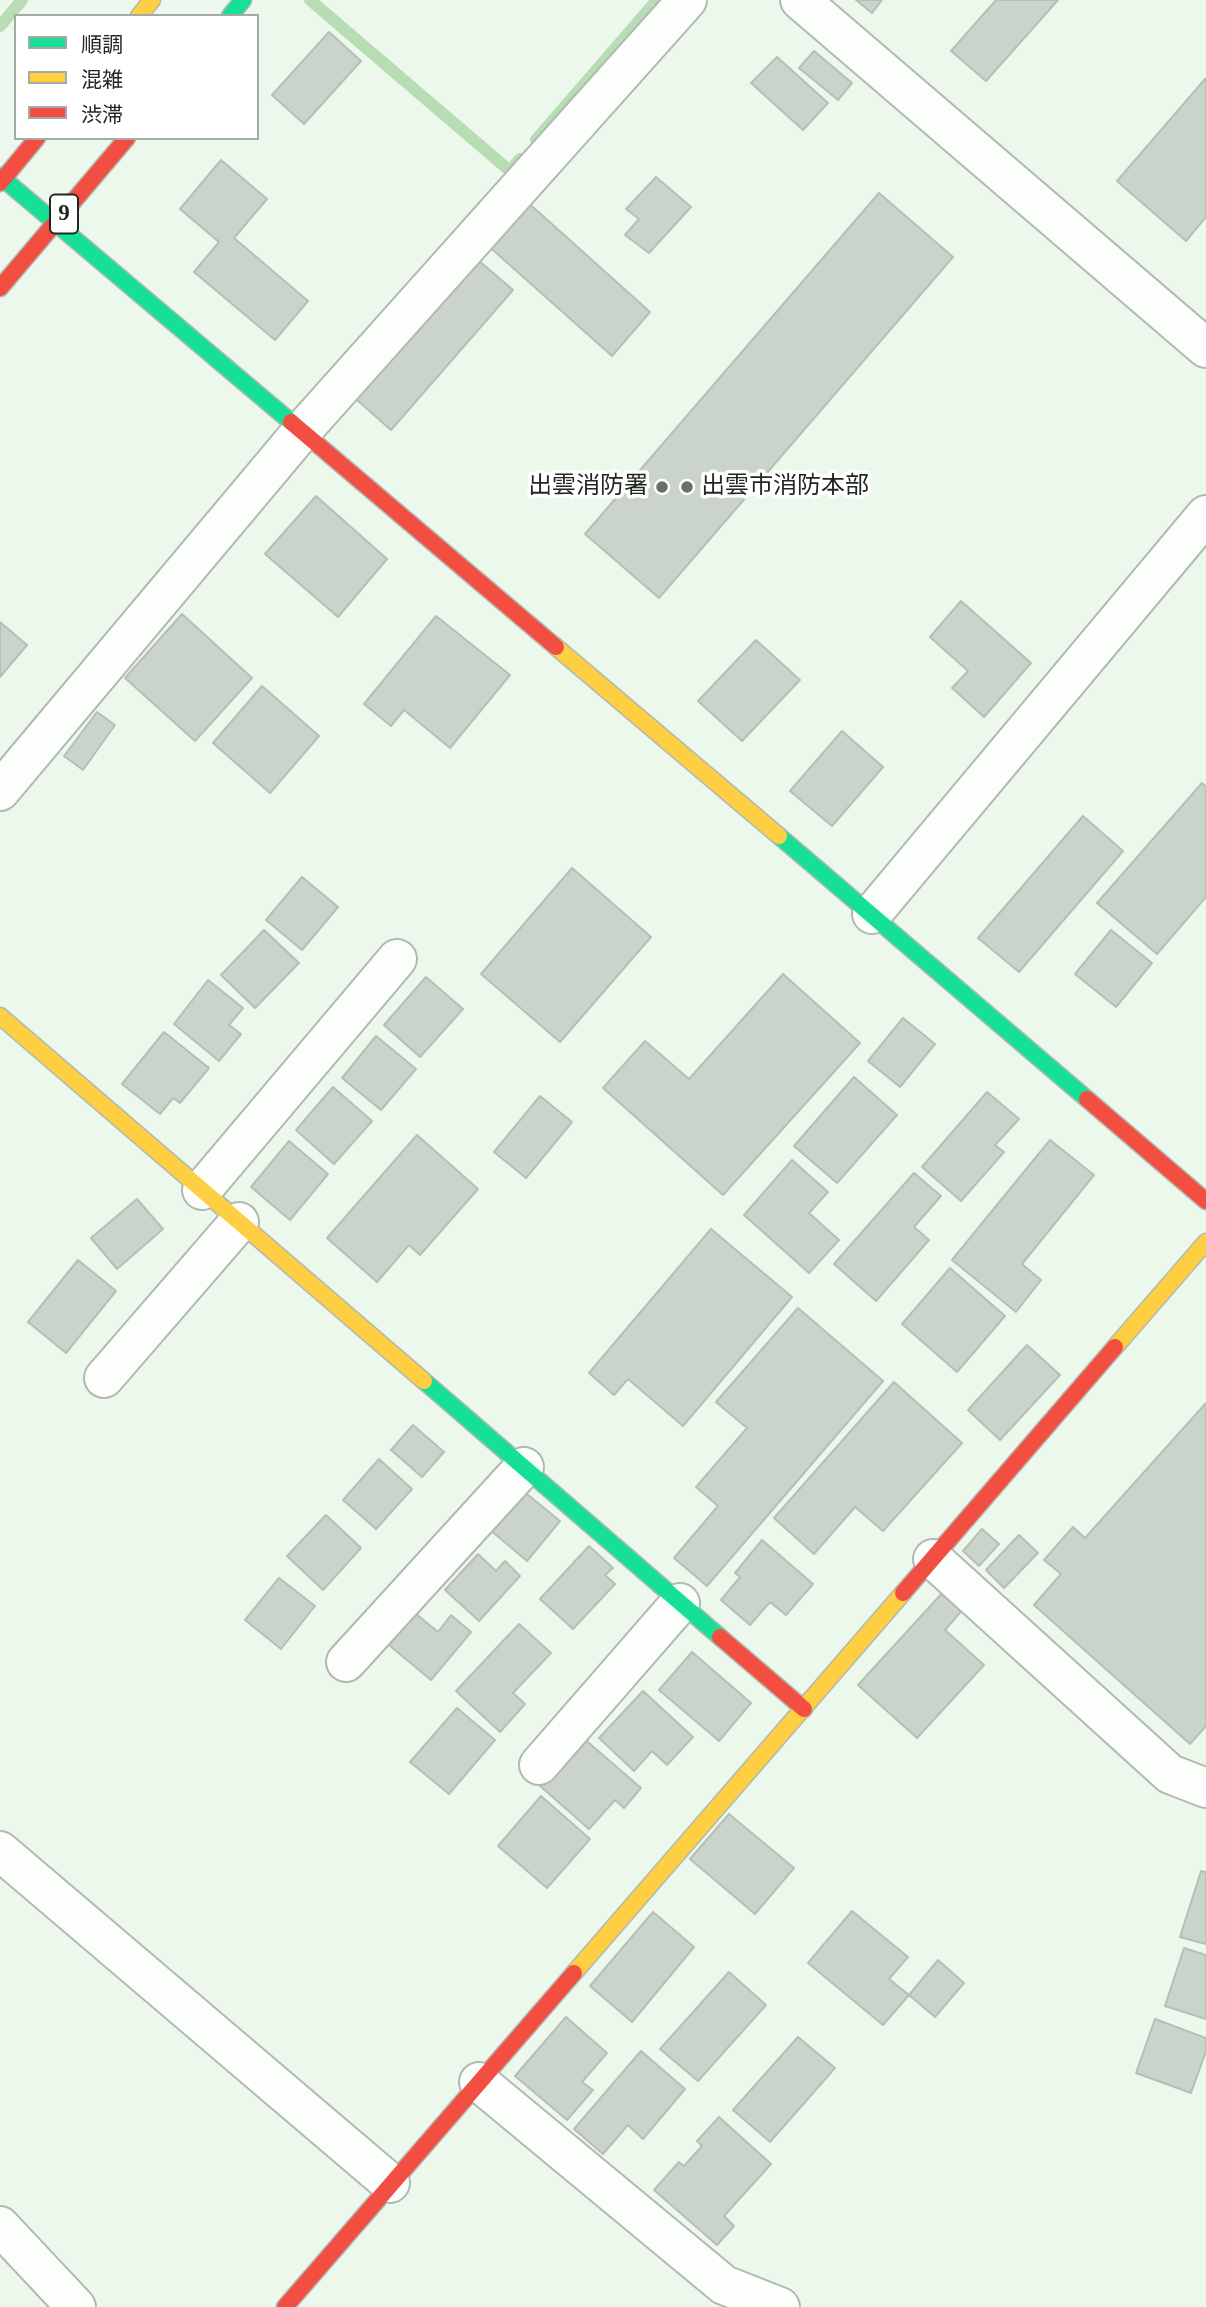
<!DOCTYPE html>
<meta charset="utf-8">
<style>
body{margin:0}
#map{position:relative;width:1206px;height:2307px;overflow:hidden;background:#edf8ec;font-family:"Times New Roman","Noto Sans JP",serif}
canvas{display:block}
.legend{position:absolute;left:14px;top:14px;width:245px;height:126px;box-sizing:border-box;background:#fff;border:2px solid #a6a9a6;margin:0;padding:9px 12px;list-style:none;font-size:21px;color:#212820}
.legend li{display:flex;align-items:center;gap:14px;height:35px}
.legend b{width:35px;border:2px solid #a6a9a6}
</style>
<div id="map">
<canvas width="1206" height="2307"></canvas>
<ul class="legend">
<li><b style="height:9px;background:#16e098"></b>順調</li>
<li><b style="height:9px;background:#ffcf43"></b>混雑</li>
<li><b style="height:9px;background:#f24e42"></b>渋滞</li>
</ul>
</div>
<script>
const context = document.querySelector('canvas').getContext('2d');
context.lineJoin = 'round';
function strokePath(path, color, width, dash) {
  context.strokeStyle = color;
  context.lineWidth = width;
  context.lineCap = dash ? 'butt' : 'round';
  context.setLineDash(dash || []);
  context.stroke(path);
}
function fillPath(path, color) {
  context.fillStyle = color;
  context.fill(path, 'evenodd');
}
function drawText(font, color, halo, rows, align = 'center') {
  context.font = font + ' "Times New Roman","Noto Sans JP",serif';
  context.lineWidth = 7;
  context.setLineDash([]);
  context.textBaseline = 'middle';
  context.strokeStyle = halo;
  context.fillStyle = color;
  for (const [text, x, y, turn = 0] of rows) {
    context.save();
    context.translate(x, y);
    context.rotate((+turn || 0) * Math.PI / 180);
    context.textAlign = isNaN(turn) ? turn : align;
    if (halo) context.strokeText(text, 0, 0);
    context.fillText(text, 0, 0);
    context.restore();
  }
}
strokePath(new Path2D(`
 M310,0L510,171L520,159
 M0,26L22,0
 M536,140L657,0`), '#b8ddb4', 12);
const building = new Path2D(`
 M856,0H882L872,13Z
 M996,0H1058L986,81L951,51Z
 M329,32L361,61L304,124L272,95Z
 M814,51L852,83L838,100L799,68Z
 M777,57L828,103L803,130L751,83Z
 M1206,78V217L1186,241L1117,181Z
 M221,160L267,199L234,238L308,301L275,340L194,272L219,242L180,209Z
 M656,177L691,207L649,253L625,235L639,219L626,209Z
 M879,193L953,257L659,598L585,534Z
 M524,199L650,312L612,356L485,243Z
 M471,254L513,290L391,430L349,393Z
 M316,496L387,559L338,617L265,554Z
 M961,601L1031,663L984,717L952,688L968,671L930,637Z
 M182,614L252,678L195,741L125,678Z
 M436,616L510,675L450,748L404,710L391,726L364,704Z
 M0,622L27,645L0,677Z
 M756,640L800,680L742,741L698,701Z
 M262,686L319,736L270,793L213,743Z
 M97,712L115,725L83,770L64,756Z
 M842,731L883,767L832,826L790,791Z
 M1202,783L1206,787V897L1157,954L1097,903Z
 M1083,816L1123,851L1019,972L978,938Z
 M572,868L651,937L560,1042L481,974Z
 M302,877L338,907L302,950L266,920Z
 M264,930L299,963L255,1008L221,975Z
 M1111,930L1152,963L1116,1007L1075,974Z
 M783,974L860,1043L723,1195L603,1088L645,1041L689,1079Z
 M426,977L463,1009L420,1057L384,1025Z
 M208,980L243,1008L229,1025L241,1034L219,1061L174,1024Z
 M903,1018L935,1044L900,1087L868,1061Z
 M164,1032L209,1068L180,1103L173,1098L160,1114L122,1084Z
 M376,1036L416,1069L381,1110L342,1078Z
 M854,1077L897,1115L837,1183L794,1146Z
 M333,1087L372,1121L334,1164L296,1130Z
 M987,1092L1019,1119L995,1145L1004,1152L961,1201L922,1167Z
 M540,1096L572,1122L526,1178L494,1152Z
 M417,1135L478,1189L420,1255L409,1245L377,1282L327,1238Z
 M1050,1140L1094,1175L1022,1264L1041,1280L1016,1312L952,1260Z
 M289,1141L328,1174L290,1220L251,1187Z
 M792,1160L828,1192L809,1213L839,1240L809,1273L744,1215Z
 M914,1173L941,1196L914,1227L929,1240L876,1301L834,1264Z
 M137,1199L163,1229L117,1269L91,1238Z
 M711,1229L792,1297L683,1426L628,1379L614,1395L589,1373Z
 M78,1260L116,1291L66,1353L28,1322Z
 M950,1268L1005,1316L957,1372L902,1324Z
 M798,1308L883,1381L707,1586L674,1558L718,1506L696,1487L747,1428L716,1402Z
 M1027,1345L1060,1375L1000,1440L968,1410Z
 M894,1382L962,1443L883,1531L855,1507L814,1554L774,1518Z
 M1206,1403V1726L1190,1744L1034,1605L1061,1574L1044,1560L1073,1527L1085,1538Z
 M413,1425L444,1452L422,1477L391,1450Z
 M379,1459L412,1489L376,1529L343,1500Z
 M522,1490L560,1521L527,1561L489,1529Z
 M326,1515L361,1548L323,1590L287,1556Z
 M982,1529L999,1544L979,1566L963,1551Z
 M1019,1535L1038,1553L1004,1588L986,1570Z
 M762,1540L813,1584L786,1615L770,1602L750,1625L721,1600L740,1577L735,1573Z
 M589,1546L613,1568L605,1575L615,1584L573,1629L540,1599Z
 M478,1554L496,1571L505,1561L520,1576L479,1621L445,1590Z
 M279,1578L315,1606L281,1649L245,1620Z
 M945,1590L964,1608L945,1630L984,1665L917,1738L858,1685Z
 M415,1613L438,1632L451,1615L471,1632L431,1680L389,1645Z
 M519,1624L551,1653L513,1693L525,1704L500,1732L456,1691Z
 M692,1652L751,1703L719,1741L659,1690Z
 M643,1691L693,1737L667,1765L652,1751L634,1771L599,1738Z
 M457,1708L495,1740L449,1794L410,1762Z
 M582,1737L641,1788L624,1808L615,1800L589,1829L539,1785Z
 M541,1796L590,1839L547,1888L498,1846Z
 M729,1814L794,1868L755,1914L690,1859Z
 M1201,1871L1206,1872V1944L1180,1937Z
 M852,1911L908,1957L889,1979L909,1995L883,2025L808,1963Z
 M653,1912L694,1947L632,2022L590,1986Z
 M1184,1948L1206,1955V2019L1165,2006Z
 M938,1960L964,1983L935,2017L909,1995Z
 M729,1972L766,2005L698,2081L660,2049Z
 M566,2017L607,2053L582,2082L593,2090L567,2120L515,2076Z
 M1155,2019L1206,2038V2051L1191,2093L1136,2073Z
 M798,2037L835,2068L770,2142L733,2110Z
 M641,2051L685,2089L643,2139L628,2125L603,2154L574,2129Z
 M719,2117L771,2164L724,2216L734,2226L717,2245L654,2190L679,2162L684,2166L702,2146L697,2141Z`);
fillPath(building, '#cbd4ca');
strokePath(building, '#b6bfb5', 2);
const street = new Path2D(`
 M800,0L1206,348
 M0,791L302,431L687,0
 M872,914L1206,515
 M202,1190L397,959
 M104,1378L239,1222
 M933,1559L1170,1774L1206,1788
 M346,1662L524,1467
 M539,1765L680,1603
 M0,1851L390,2183
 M479,2082L724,2285L780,2307
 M0,2226L76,2307`);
const fast = new Path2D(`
 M230,16L243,0
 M0,176L291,422
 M779,836L1087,1099
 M424,1381L720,1637`);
const slow = new Path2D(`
 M139,16L152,0
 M556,647L779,836
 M0,1016L424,1381
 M1115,1347L1206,1242
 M574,1973L903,1593`);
const jam = new Path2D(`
 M0,183L37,138
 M0,288L127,138
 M291,422L556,647
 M1087,1099L1206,1201
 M903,1593L1115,1347
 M720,1637L804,1709
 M285,2307L574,1973`);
strokePath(street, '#b1b9b0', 42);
strokePath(fast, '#b1b9b0', 19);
strokePath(slow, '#b1b9b0', 19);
strokePath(jam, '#b1b9b0', 19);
strokePath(street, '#fcfefc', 38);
strokePath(fast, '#16e098', 16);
strokePath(slow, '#ffcf43', 16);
strokePath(jam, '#f24e42', 16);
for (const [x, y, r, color] of [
 [662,487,7,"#687167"],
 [687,487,7,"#687167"]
]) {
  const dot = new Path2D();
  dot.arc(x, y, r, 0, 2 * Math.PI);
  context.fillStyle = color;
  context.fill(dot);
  strokePath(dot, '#fff', 2.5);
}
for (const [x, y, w] of [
 [64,214,28]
]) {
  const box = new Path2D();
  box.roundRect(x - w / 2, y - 19.5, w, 39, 5);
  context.fillStyle = '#fff';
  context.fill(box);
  strokePath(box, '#212820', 2);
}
drawText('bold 23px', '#212820', null, [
 ["9",64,214]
]);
drawText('24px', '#212820', '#fff', [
 ["出雲消防署",648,487],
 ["出雲市消防本部",701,487,"left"]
], 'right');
</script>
